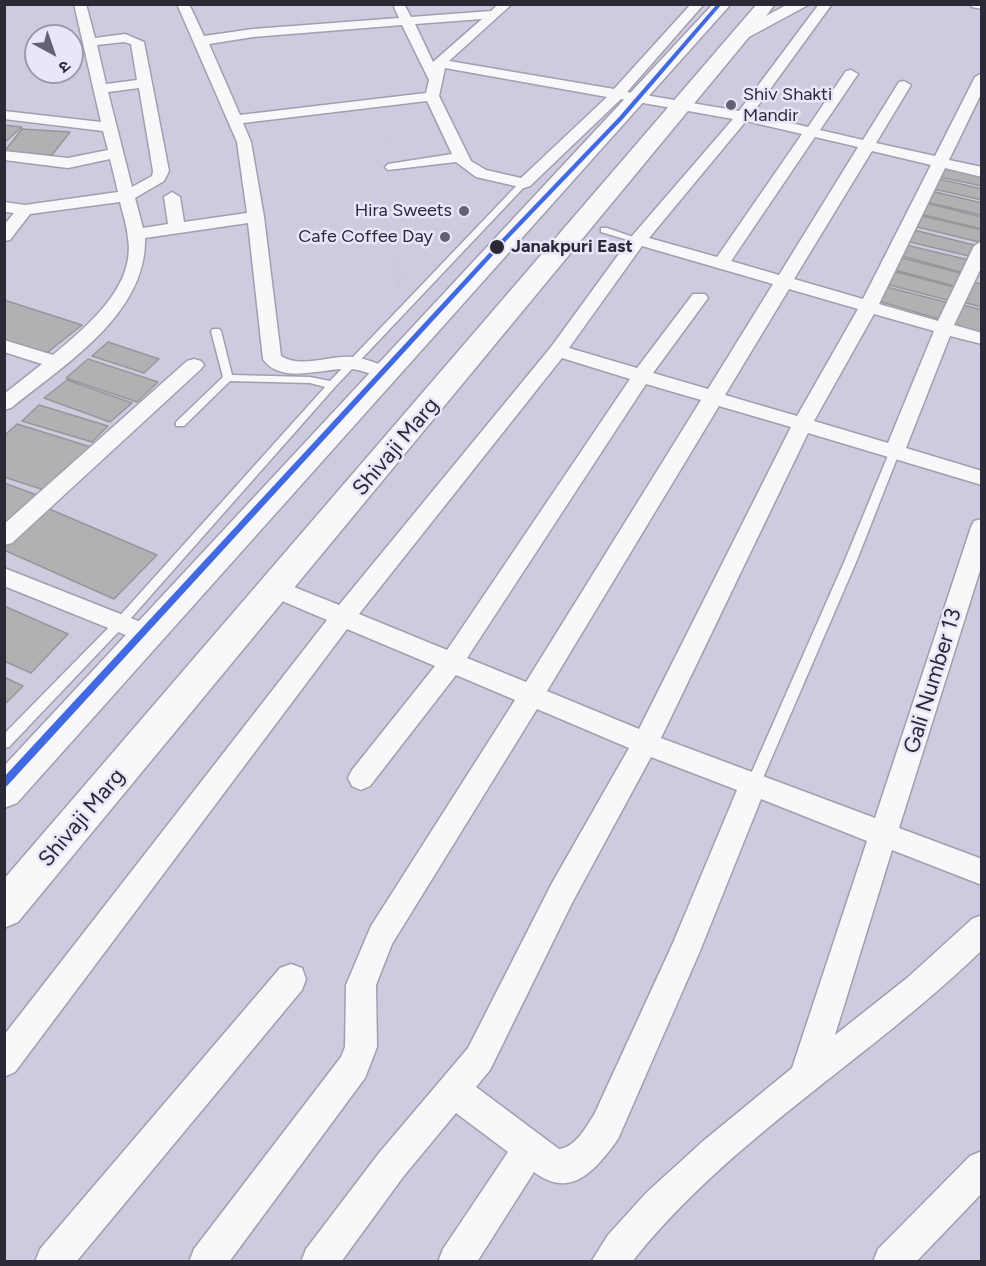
<!DOCTYPE html>
<meta charset="utf-8">
<style>
body{margin:0}
#map{position:relative;width:986px;height:1266px;overflow:hidden;background:#cfcadf;font-family:Figtree,"Noto Sans Devanagari",sans-serif}
canvas{display:block}
.frame{position:absolute;inset:0;border:6px solid #2c2937;pointer-events:none}
.north{position:absolute;left:24px;top:24px;width:60px;height:60px;box-sizing:border-box;background:#eae5f9;border:2px solid #9e9aab;border-radius:50%;rotate:140deg;font-size:16px;font-weight:700;line-height:24px;text-align:center;color:#2c2937}
.north::after{content:'';display:block;margin:auto;width:21px;height:27px;background:#656172;clip-path:polygon(50% 0,100% 100%,50% 72%,0 100%)}
</style>
<div id="map">
<canvas width="986" height="1266"></canvas>
<div class="frame"></div>
<div class="north">उ</div>
</div>
<script>
const context = document.querySelector('canvas').getContext('2d');
context.lineJoin = 'round';
function fillPath(path, color) {
  context.fillStyle = color;
  context.fill(path, 'evenodd');
}
function strokePath(path, color, width, dash) {
  context.strokeStyle = color;
  context.lineWidth = width;
  context.lineCap = dash ? 'butt' : 'round';
  context.setLineDash(dash || []);
  context.stroke(path);
}
function drawText(font, color, halo, rows, align = 'center') {
  context.font = font + ' Figtree,sans-serif';
  context.lineWidth = 5;
  context.setLineDash([]);
  context.textBaseline = 'middle';
  context.strokeStyle = halo;
  context.fillStyle = color;
  for (const [text, x, y, turn = 0] of rows) {
    context.save();
    context.translate(x, y);
    context.rotate((+turn || 0) * Math.PI / 180);
    context.textAlign = isNaN(turn) ? turn : align;
    if (halo) context.strokeText(text, 0, 0);
    context.fillText(text, 0, 0);
    context.restore();
  }
}
const building = new Path2D(`
 M4,125L22,127L4,143Z
 M22,129L70,132L52,155L4,152Z
 M945,167L982,175V186L940,177Z
 M939,179L982,189V200L934,189Z
 M931,191L982,203V215L926,202Z
 M926,203L982,217V229L920,214Z
 M919,215L982,230V236L979,242L913,226Z
 M914,230L974,245L969,256L910,242Z
 M906,245L969,260L964,273L902,256Z
 M902,258L964,274L958,287L895,270Z
 M889,270L957,288L951,301L882,283Z
 M973,282L982,284V307L963,302Z
 M883,286L949,303L942,320L875,300Z
 M4,300L82,325L44,355L4,342Z
 M964,305L982,310V333L954,325Z
 M108,342L159,359L144,373L92,356Z
 M88,359L158,382L137,402L66,378Z
 M67,380L132,403L110,422L44,398Z
 M39,405L108,426L92,442L22,421Z
 M17,424L91,447L47,491L4,477V436Z
 M4,483L37,495L4,526Z
 M47,508L157,555L114,599L4,550V546Z
 M4,606L68,634L31,673L4,661Z
 M4,677L23,686L4,705Z`);
fillPath(building, '#b1b1b3');
strokePath(building, '#979699', 1.5);
const service = new Path2D(`
 M521,181L528,183L335,387L124,626L9,747L4,748V734L116,620L325,387L310,383L230,381L184,426H176V422L223,377L211,331L213,329H219L221,331L232,375L310,377L330,381Z
 M601,228H607L642,240L638,243L601,232Z
 M894,450L899,453L857,560L760,785L758,789L753,791L748,789L746,785L845,560L889,453Z`);
const minor = new Path2D(`
 M74,4H86L95,38L125,34L144,42L169,171L164,181L135,198L143,228L168,224L164,197L172,192L180,197L184,222L247,213L237,142L177,4H189L204,36L253,29L399,18L394,7L396,4H404L411,17L491,11L498,4H512L449,61L614,89L691,4H704L627,92L739,111L819,4H832L752,114L808,127L846,71L851,70L858,74L820,130L863,140L899,82L904,81L911,85L876,143L935,156L975,77L982,73V92L949,160L982,167V177L945,168L879,304L938,321L974,246L982,241V266L954,325L982,333V344L950,336L906,448L982,471V485L808,433L661,738L875,818L971,527L974,521L982,519V564L899,828L982,859V885L892,850L835,1035L907,978L972,919L982,915V950C871,1058 728,1140 632,1262H591L608,1235L646,1193L702,1142L792,1068L867,841L761,799L700,951L618,1139C597,1168 572,1201 534,1172L477,1262H438L443,1249L508,1152L456,1113L403,1177L341,1262H301L306,1249L379,1153L468,1048L552,883L629,748L537,709L392,944L376,985L377,1047L365,1078L229,1262H189L194,1249L341,1057L345,1047L346,985L371,926L515,700L456,675L370,786L361,790L352,786L348,778L352,770L435,666L347,629L15,1072L4,1077V1035L327,620L268,595L264,589L268,583L276,580L284,583L339,605L551,347L632,236L733,119L621,99L530,186L524,188L476,177L456,162L388,170L385,167L388,164L452,154L427,101L243,123L251,142L264,217L281,356C302,369 329,355 352,357C366,358 380,365 394,369L397,373L394,377L387,379C375,376 363,370 351,369C325,367 281,386 263,359L248,223L145,238C147,314 64,365 11,408L4,410V394L42,364L4,352V340L53,355C86,327 136,287 128,238C127,226 123,214 120,202L30,214L10,240L4,241V225L14,213L4,212V202L25,205L118,192L110,159L68,168L4,160V151L68,158L108,150L103,131L4,119V111L101,122ZM482,19L433,62L415,24ZM402,25L429,80L426,93L240,115L209,44L253,37ZM124,42L131,44L137,80L106,84L97,45ZM445,68L607,97L521,178L486,170L471,161L439,96ZM139,88L153,171L152,176L132,187L108,92ZM746,121L802,134L717,257L649,238ZM815,137L858,147L779,275L731,261ZM872,151L931,165L863,299L794,279ZM642,246L773,284L708,389L653,373L708,298L705,294H693L637,368L569,348ZM789,289L858,309L797,416L725,395ZM874,314L934,331L888,443L814,421ZM562,358L630,379L447,650L359,614ZM646,384L701,400L526,682L467,658ZM719,406L791,427L639,729L547,691ZM651,757L737,790L673,943L594,1115C585,1128 576,1147 559,1149L476,1087L490,1070L572,903Z
 M970,4H982V9L972,7Z
 M194,359L201,361L204,365L201,369L12,543L4,545V524L187,361Z
 M4,568L156,628L160,635L156,642L148,644L4,586Z
 M291,964L302,968L306,979L302,990L76,1262H35L40,1249L280,968Z
 M982,1151V1193L916,1262H873L878,1249L970,1156Z`);
const secondary = new Path2D(`
 M713,4H731L17,803L4,808V766Z
 M757,4H775L766,16L788,4H810L749,37L18,922L4,928V879Z`);
strokePath(service, '#a29eae', 3);
strokePath(minor, '#a29eae', 3);
strokePath(secondary, '#a29eae', 3);
strokePath(new Path2D(`
 M354,44L369,85
 M380,121L390,151
 M382,181L380,189L383,203`), '#cccad1', 2, [2, 2]);
strokePath(new Path2D(`
 M382,202L398,283
 M398,285L411,271`), '#cccad1', 3, [4, 4]);
fillPath(service, '#f8f7fa');
fillPath(minor, '#f8f7fa');
fillPath(secondary, '#f8f7fa');
fillPath(new Path2D(`
 M717,4H722L623,119L507,240L7,786H4V777L503,238L619,117Z`), '#4169e1');
for (const [x, y, r, color] of [
 [731,105,6,"#656172"],
 [464,211,6,"#656172"],
 [445,237,6,"#656172"],
 [497,247,8,"#2c2937"]
]) {
  const dot = new Path2D();
  dot.arc(x, y, r, 0, 2 * Math.PI);
  context.fillStyle = color;
  context.fill(dot);
  strokePath(dot, '#eae5f9', 2);
}
drawText('18px', '#2c2937', '#eae5f9', [
 ["Shiv Shakti",743,95,"left"],
 ["Mandir",743,116,"left"],
 ["Hira Sweets",452,211],
 ["Cafe Coffee Day",433,237]
], 'right');
drawText('bold 18px', '#2c2937', '#eae5f9', [
 ["Janakpuri East",511,247]
], 'left');
drawText('22px', '#2c2937', '#eae5f9', [
 ["Shivaji Marg",396,447,-50],
 ["Gali Number 13",933,681,-73],
 ["Shivaji Marg",82,818,-50]
]);
</script>
